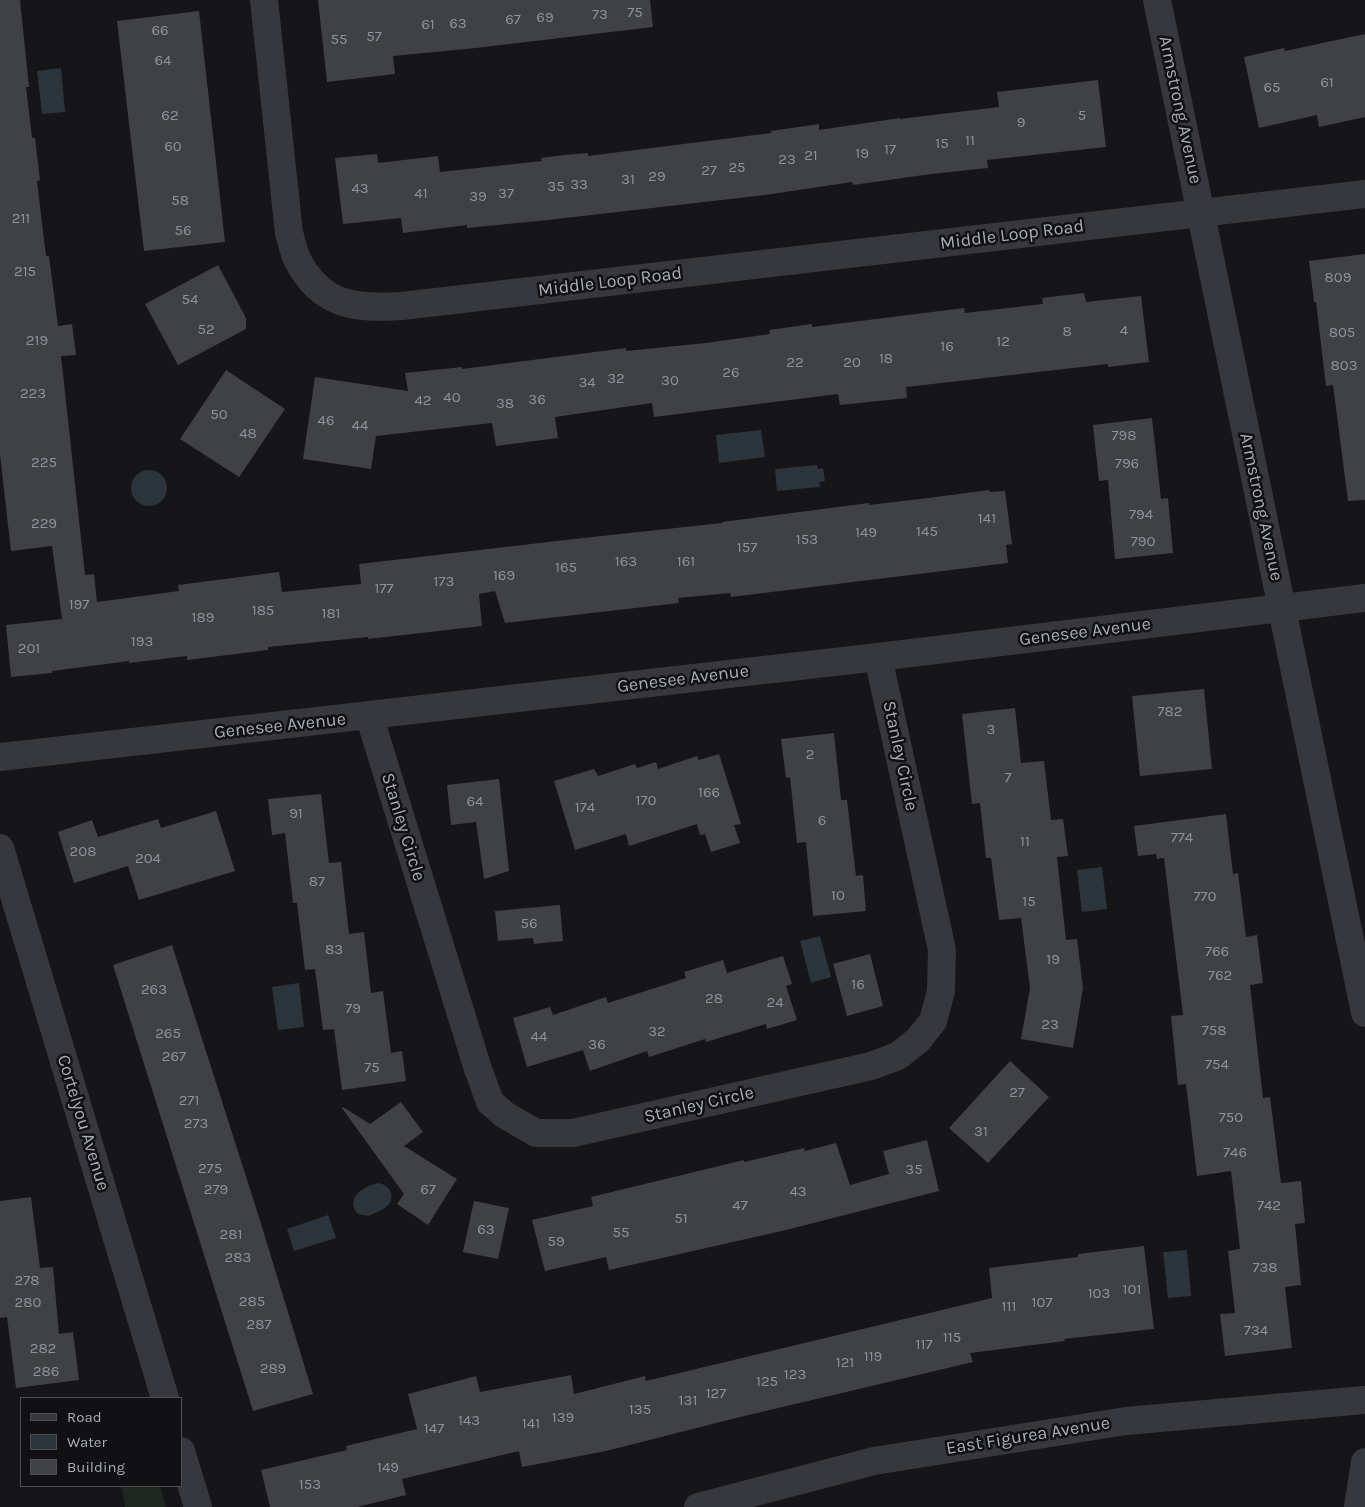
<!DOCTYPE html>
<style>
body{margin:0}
#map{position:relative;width:1365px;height:1507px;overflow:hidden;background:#161618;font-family:Karla,sans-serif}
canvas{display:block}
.legend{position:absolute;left:20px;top:1397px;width:162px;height:90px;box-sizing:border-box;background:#111113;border:1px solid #4d4f55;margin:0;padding:6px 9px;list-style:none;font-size:15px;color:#a8adb8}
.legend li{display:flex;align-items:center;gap:10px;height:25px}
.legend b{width:25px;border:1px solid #4d4f55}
</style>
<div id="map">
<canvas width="1365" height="1507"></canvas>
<ul class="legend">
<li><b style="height:6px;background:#37383d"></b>Road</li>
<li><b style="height:14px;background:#2c353c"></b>Water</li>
<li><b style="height:14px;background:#404145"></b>Building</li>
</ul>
</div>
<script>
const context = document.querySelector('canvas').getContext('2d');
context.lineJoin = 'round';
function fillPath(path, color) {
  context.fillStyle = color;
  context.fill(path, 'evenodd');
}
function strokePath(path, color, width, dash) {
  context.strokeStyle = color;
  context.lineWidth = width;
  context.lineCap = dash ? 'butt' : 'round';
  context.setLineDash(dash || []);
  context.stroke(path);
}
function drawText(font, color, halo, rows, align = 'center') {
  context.font = font + ' Karla,sans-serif';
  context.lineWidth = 5;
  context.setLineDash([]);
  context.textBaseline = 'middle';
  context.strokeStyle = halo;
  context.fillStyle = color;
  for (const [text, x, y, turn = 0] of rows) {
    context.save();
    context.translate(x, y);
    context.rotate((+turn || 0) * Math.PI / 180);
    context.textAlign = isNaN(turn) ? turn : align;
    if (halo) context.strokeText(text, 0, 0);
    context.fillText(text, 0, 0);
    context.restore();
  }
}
fillPath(new Path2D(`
 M121,1486H160L166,1507H125Z`), '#1e261f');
fillPath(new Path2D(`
 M61,68L65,112L42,114L37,71Z
 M761,430L765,457L719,463L716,435Z
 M817,465L818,469L823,468L825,481L819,482L820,487L777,491L775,469Z
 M131 488a18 18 0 1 1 36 0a18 18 0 1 1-36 0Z
 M1102,867L1107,909L1082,912L1077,870Z
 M820,936L831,977L811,983L800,941Z
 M299,983L304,1027L278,1030L272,987Z
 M379,1183C385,1185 389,1187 391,1193C395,1206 378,1212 368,1216L358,1214C344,1198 364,1186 379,1183Z
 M328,1215L336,1238L294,1251L287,1229Z
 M1187,1250L1191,1296L1168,1298L1163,1252Z`), '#2c353c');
fillPath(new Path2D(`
 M0,0H20L29,87H26L32,138H35L40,180L37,181L46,256H49L58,326L72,324L76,355L61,356L85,575L94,574L97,602L179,591L178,585L279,572L282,592L361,584L359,564L583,538L722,523V522L869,503V505L928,498L989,490L990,492L1005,491L1012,544L1006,545L1008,563L731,597L730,593L678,598L679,603L505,623L495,591L479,594L482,626L368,639V637L268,647V650L187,660V656L129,663V661L52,671V673L11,677L6,625L62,619L52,546L11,551L0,455Z
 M318,0H650L653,27L476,48L393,56L395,74L327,82Z
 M199,11L225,242L144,251L117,21Z
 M1365,34V117L1319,127L1317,115L1259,128L1244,57L1284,48L1285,51Z
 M1098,80L1106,147L987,160L988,168L931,174L853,185L852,182L765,195L548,220L467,228V225L403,233L401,218L343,224L335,158L377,154L378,163L438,156L440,172L542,161L541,158L564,155L588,153V156L771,133V131L819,124V130L900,118V119L999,107L997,92Z
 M1365,254V500L1348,501L1333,385L1326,386L1316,302H1314L1309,261Z
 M218,265L246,318V329L178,365L145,304Z
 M1084,293L1086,302L1141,296L1149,362L1108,367V364L906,387L907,398L840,405L838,394L654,417L652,403L555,417L558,438L496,446L492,423L376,436L371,469L303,459L315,377L408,391L405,373L462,367V369L626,348V351L706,343L770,334L769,330L812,324V327L964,308L965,313L1043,304L1042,298Z
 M226,370L285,409L239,477L180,439Z
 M1152,418L1161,499L1168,498L1173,553L1115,559L1108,480L1099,481L1093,425Z
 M1204,689L1212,769L1140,776L1132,696Z
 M1015,708L1021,763L1044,761L1051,820L1063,819L1068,856L1057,857L1066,940L1077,939L1083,988L1073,1048L1021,1039L1030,988L1021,918L999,920L991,858H986L980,803L972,804L962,714Z
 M834,733L841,800H847L856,876L863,875L866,911L813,916L806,842L797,843L790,777L786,778L781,739Z
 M719,754L741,824L734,825L740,843L711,852L705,834L700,835L697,824L629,846L626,834L575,850L554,781L594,769L598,776L635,764L637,768L656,762L658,769L697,756L699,760Z
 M499,779L509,871L484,879L476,822L451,825L447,785Z
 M321,794L329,863L341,862L349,934L364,932L371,993L383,991L391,1053L402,1051L406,1081L342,1090L334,1029L323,1030L315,969L305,970L297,903H293L285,833L272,835L268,799Z
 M216,811L235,871L139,900L128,866L74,883L58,832L92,820L98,837L158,819L161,828Z
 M1226,814L1233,874L1238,873L1246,937L1257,935L1263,983L1250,985L1263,1098L1270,1097L1281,1183L1301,1181L1305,1223L1295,1224L1301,1285L1285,1287L1292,1348L1225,1356L1220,1314L1235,1313L1228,1251L1240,1249L1231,1171L1197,1176L1186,1084L1178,1085L1171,1016L1183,1015L1164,858L1157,859L1156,854L1138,856L1134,826Z
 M560,905L563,941L534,944L533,938L498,941L495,911Z
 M172,945L258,1214L313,1394L253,1411L113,965Z
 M870,954L883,1006L847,1016L833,964Z
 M783,956L792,984L786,986L797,1020L767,1029L766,1024L706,1042L705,1039L649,1057L647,1051L590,1071L583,1050L527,1067L513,1018L550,1007L553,1015L606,997L608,1003L686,978L684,972L723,960L727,973Z
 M1010,1061L1049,1097L988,1163L949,1128Z
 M401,1102L423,1132L404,1146L457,1179L428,1225L397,1204L404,1194L342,1108L343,1107L370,1124Z
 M927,1140L939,1191L786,1230L609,1270L606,1257L545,1271L532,1220L593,1206L591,1197L744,1160V1162L804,1148L805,1151L836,1143L850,1185L889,1174L883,1151Z
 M31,1197L40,1268L53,1267L59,1334L73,1332L79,1380L16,1388L7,1317L0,1318V1201Z
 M474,1201L509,1208L498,1259L463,1252Z
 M1144,1246L1154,1329L1064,1339L1065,1341L970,1353L973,1362L736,1418L606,1451L554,1461L522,1467L519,1451L402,1479L406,1495L357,1507H270L261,1470L347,1450L346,1446L417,1429L408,1394L476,1376L480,1392L571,1375L574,1394L645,1376L646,1381L992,1298L989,1268L1078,1257V1254Z`), '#404145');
strokePath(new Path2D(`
 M264,0L289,233C292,242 293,251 297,259C321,306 355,309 402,306L1365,194
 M369,715L477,1066L490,1102L505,1115L536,1133H573L871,1066L898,1056L918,1040L933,1021L941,991L942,950L878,657
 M0,757L878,657L1365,598
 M0,848L165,1398
 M181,1451L198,1507
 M698,1507L874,1461L1126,1421L1365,1400`), '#37383d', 28);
strokePath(new Path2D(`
 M1157,0L1365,1013
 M1358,1507L1365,1462`), '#37383d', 28);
drawText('15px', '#8e929b', null, [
 ["75",635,13],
 ["73",600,15],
 ["69",545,18],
 ["67",513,20],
 ["63",458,24],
 ["61",428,25],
 ["66",160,31],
 ["57",374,37],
 ["55",339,40],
 ["64",163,61],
 ["61",1327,83],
 ["65",1272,88],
 ["62",170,116],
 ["5",1082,116],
 ["9",1021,123],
 ["11",970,141],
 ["15",942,144],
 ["60",173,147],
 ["17",890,150],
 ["19",862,154],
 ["21",811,156],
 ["23",787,160],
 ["25",737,168],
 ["27",709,171],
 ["29",657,177],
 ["31",628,180],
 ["33",579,185],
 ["35",556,187],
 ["43",360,189],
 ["41",421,194],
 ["37",506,194],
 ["39",478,197],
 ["58",180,201],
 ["211",21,219],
 ["56",183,231],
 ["215",25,272],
 ["809",1338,278],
 ["54",190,300],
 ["52",206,330],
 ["4",1124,331],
 ["8",1067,332],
 ["805",1342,333],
 ["219",37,341],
 ["12",1003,342],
 ["16",947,347],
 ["18",886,359],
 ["22",795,363],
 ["20",852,363],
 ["803",1344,366],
 ["26",731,373],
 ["32",616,379],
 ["30",670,381],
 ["34",587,383],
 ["223",33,394],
 ["40",452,398],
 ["36",537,400],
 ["42",423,401],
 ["38",505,404],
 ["50",219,415],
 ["46",326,421],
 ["44",360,426],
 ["48",248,434],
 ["798",1124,436],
 ["225",44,463],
 ["796",1127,464],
 ["794",1141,515],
 ["141",987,519],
 ["229",44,524],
 ["145",927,532],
 ["149",866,533],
 ["153",807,540],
 ["790",1143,542],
 ["157",747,548],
 ["163",626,562],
 ["161",686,562],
 ["165",566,568],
 ["169",504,576],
 ["173",444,582],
 ["177",384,589],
 ["197",79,605],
 ["185",263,611],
 ["181",331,614],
 ["189",203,618],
 ["193",142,642],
 ["201",29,649],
 ["782",1170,712],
 ["3",991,730],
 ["2",810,755],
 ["7",1008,778],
 ["166",709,793],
 ["170",646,801],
 ["64",475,802],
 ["174",585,808],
 ["91",296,814],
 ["6",822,821],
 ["774",1182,838],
 ["11",1025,842],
 ["208",83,852],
 ["204",148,859],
 ["87",317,882],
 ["10",838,896],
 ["770",1205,897],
 ["15",1029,902],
 ["56",529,924],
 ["83",334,950],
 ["766",1217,952],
 ["19",1053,960],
 ["762",1220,976],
 ["16",858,985],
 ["263",154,990],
 ["28",714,999],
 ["24",775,1003],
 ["79",353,1009],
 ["23",1050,1025],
 ["758",1214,1031],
 ["32",657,1032],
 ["265",168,1034],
 ["44",539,1037],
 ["36",597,1045],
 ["267",174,1057],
 ["754",1217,1065],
 ["75",372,1068],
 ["27",1017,1093],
 ["271",189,1101],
 ["750",1231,1118],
 ["273",196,1124],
 ["31",981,1132],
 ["746",1235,1153],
 ["275",210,1169],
 ["35",914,1170],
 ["279",216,1190],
 ["67",428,1190],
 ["43",798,1192],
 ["47",740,1206],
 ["742",1269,1206],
 ["51",681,1219],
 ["63",486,1230],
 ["55",621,1233],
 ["281",231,1235],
 ["59",556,1242],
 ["283",238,1258],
 ["738",1265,1268],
 ["278",27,1281],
 ["101",1132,1290],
 ["103",1099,1294],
 ["285",252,1302],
 ["280",28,1303],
 ["107",1042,1303],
 ["111",1009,1307],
 ["287",259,1325],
 ["734",1256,1331],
 ["115",952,1338],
 ["117",924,1345],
 ["282",43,1349],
 ["119",873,1357],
 ["121",845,1363],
 ["289",273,1369],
 ["286",46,1372],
 ["123",795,1375],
 ["125",767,1382],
 ["127",716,1394],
 ["131",688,1401],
 ["135",640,1410],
 ["139",563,1418],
 ["143",469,1421],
 ["141",531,1424],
 ["147",434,1429],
 ["149",388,1468],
 ["153",310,1485]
]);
drawText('18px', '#a8adb8', '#111113', [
 ["Armstrong Avenue",1180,110,78],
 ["Middle Loop Road",1012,235,-7],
 ["Middle Loop Road",610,282,-7],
 ["Armstrong Avenue",1261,507,78],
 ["Genesee Avenue",1085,632,-7],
 ["Genesee Avenue",683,679,-7],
 ["Genesee Avenue",280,726,-6],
 ["Stanley Circle",900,756,78],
 ["Stanley Circle",403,827,73],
 ["Stanley Circle",699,1105,-13],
 ["Cortelyou Avenue",83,1123,73],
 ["East Figurea Avenue",1028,1436,-9]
]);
</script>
